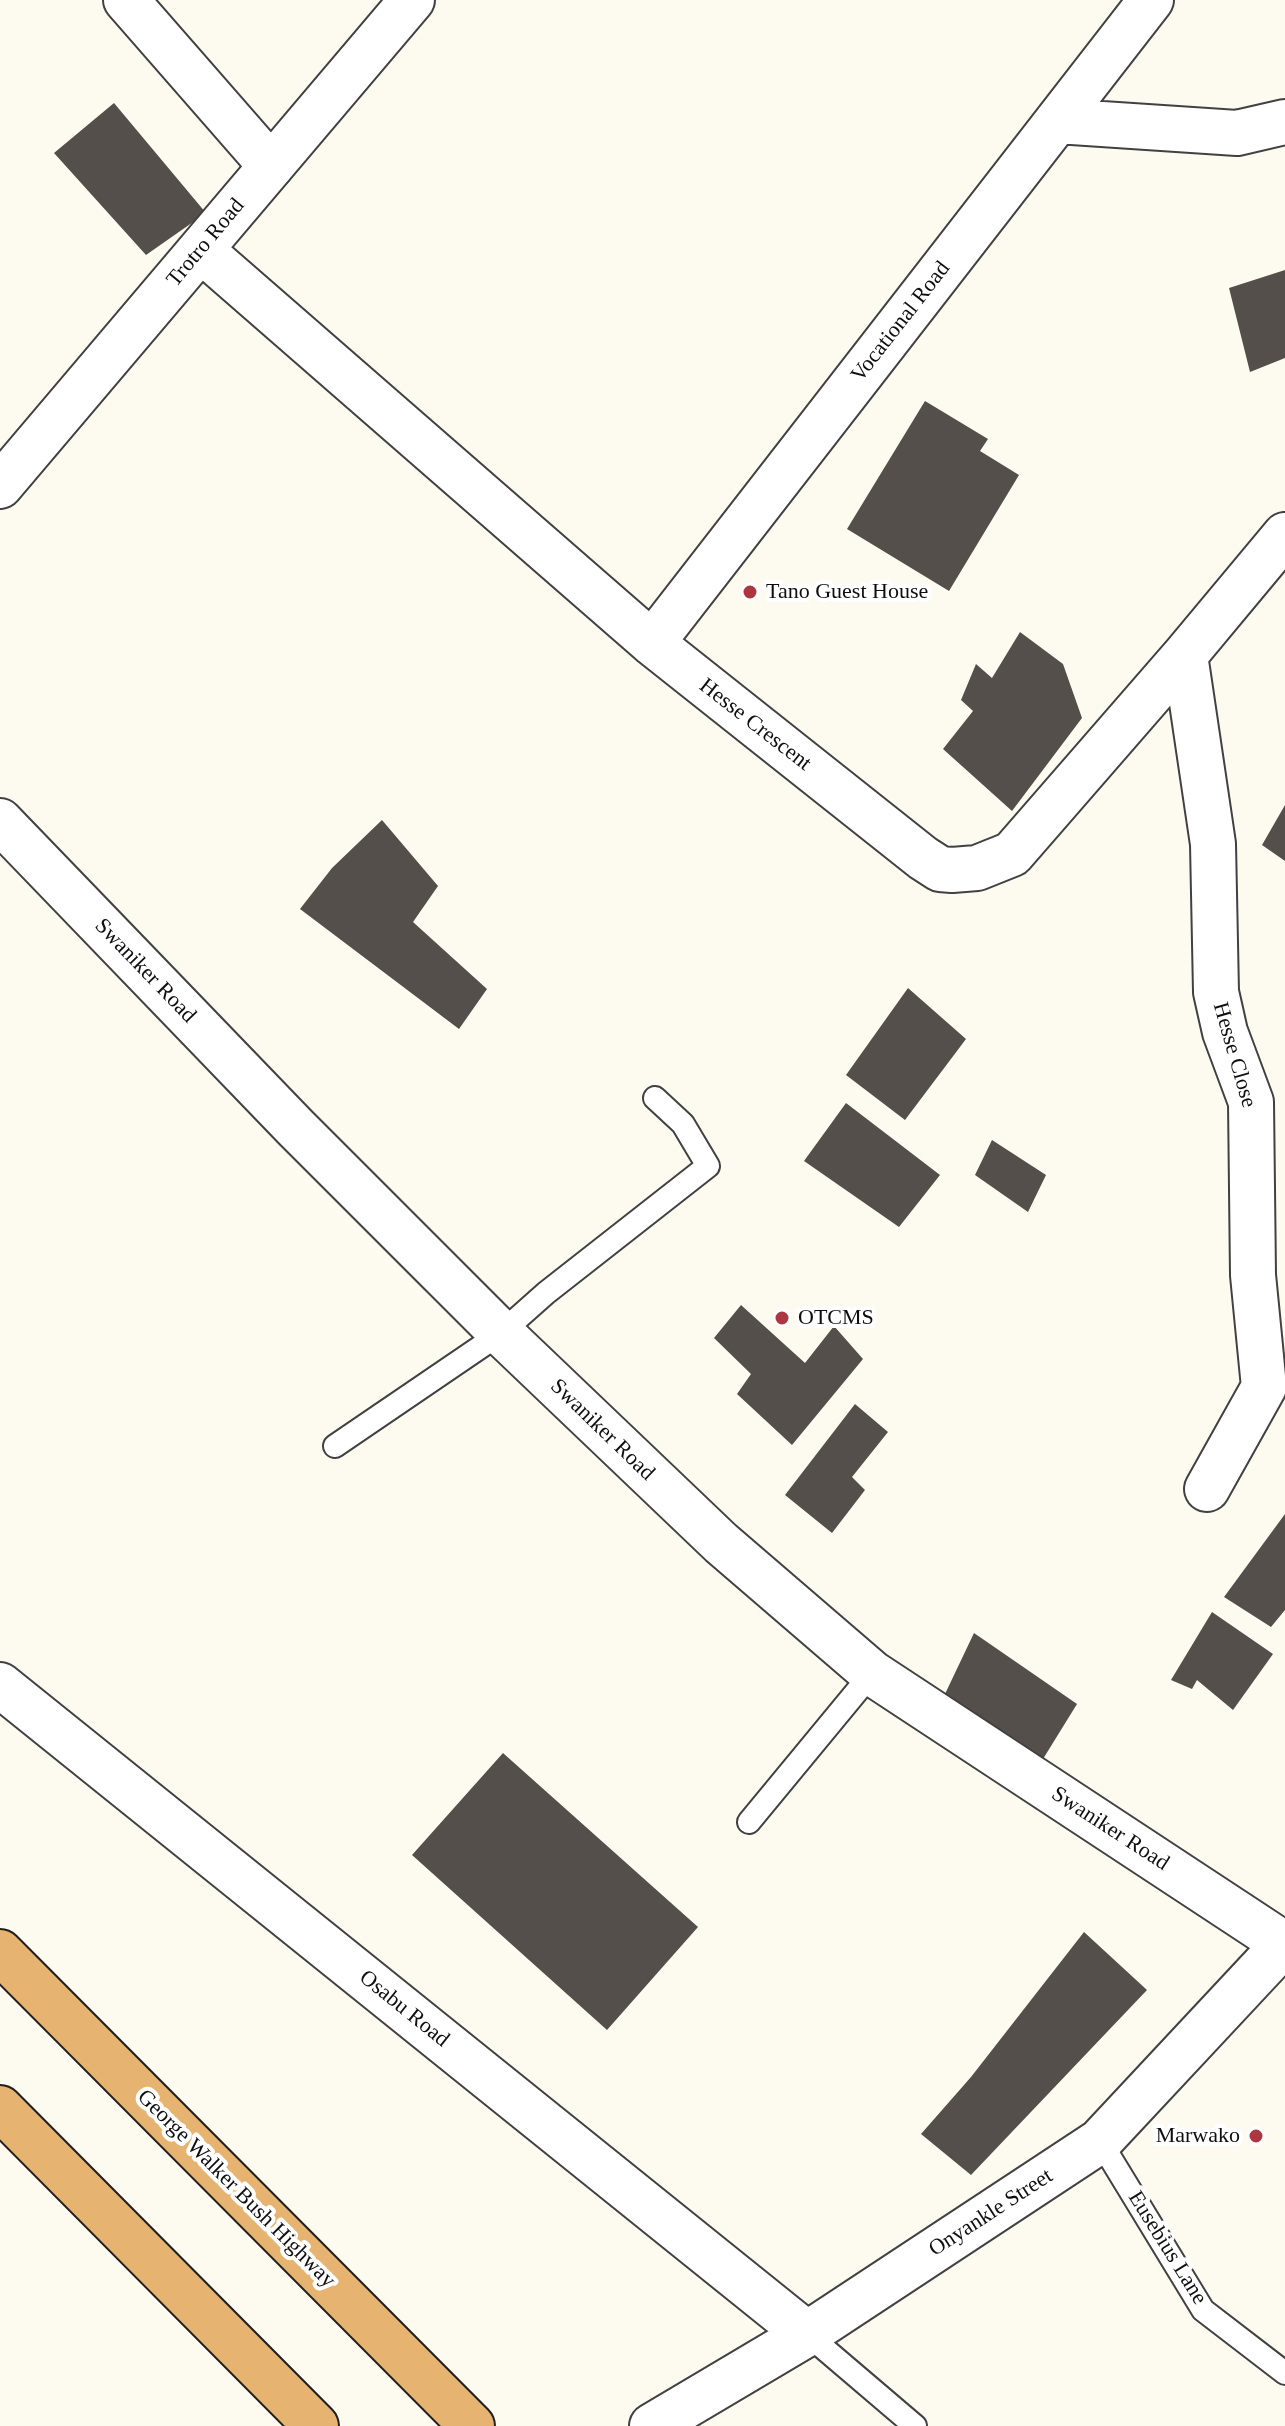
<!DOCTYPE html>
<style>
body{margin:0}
canvas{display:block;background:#fdfaf0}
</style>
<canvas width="1285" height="2426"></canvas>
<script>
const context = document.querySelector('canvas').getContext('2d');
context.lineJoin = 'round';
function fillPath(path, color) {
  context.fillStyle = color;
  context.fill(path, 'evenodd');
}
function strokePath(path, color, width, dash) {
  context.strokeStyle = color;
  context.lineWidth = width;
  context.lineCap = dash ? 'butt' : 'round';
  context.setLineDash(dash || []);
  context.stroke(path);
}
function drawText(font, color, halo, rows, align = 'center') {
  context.font = font + ' "Times New Roman",serif';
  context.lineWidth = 8;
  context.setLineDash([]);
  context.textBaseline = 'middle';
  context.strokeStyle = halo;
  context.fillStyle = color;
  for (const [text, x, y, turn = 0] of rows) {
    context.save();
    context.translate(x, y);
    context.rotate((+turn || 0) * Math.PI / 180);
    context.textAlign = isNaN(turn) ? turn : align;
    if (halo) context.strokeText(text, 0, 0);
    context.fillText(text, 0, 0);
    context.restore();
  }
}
fillPath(new Path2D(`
 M114,103L206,213L146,255L54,153Z
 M1285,270V358L1250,372L1229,288Z
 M925,401L988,439L980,451L1019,475L949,591L847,529Z
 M1020,632L1063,664L1082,718L1012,811L943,749L973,711L961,700L976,664L992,678Z
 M1285,805V861L1262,845Z
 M382,820L438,886L413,922L487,989L459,1029L300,909L332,868Z
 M908,988L966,1039L905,1120L846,1075Z
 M846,1103L940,1175L899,1227L804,1161Z
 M992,1140L1046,1175L1028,1212L975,1175Z
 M741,1305L805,1363L834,1326L863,1359L792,1445L737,1394L751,1374L714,1338Z
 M855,1404L888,1432L852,1477L865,1490L832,1533L785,1495Z
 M1285,1514V1610L1271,1627L1224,1597Z
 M1212,1612L1273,1654L1233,1710L1197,1680L1192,1689L1171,1680Z
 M974,1633L1077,1704L1043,1759L945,1694Z
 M503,1753L698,1927L607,2030L412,1855Z
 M1084,1932L1147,1990L971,2175L921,2134L971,2077Z`), '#554f4b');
const service = new Path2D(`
 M335,1446L501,1333L546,1293L708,1166L683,1124L655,1098
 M749,1822L872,1673
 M1100,2141L1203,2310L1285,2373
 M807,2334L915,2426`);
const minor = new Path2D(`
 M126,0L271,166
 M1057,121L1237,133L1285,122
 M201,250L652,643L923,858L940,869L952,870L977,868L1012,854L1185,655L1285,535
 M652,643L1151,0
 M1185,655L1213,844L1216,992L1225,1032L1251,1102L1253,1275L1264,1387L1207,1489`);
const tertiary = new Path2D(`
 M0,486L412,0
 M0,821L295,1127L501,1333L721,1543L872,1673L1284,1944L1100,2141L807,2334L652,2426
 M0,1685L807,2334`);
const trunk = new Path2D(`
 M0,1952L472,2426
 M0,2108L316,2426`);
strokePath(service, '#414141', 26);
strokePath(minor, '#414141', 48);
strokePath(tertiary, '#414141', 48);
strokePath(trunk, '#1f1f1f', 48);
strokePath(service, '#fff', 22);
strokePath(minor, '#fff', 44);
strokePath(tertiary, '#fff', 44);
strokePath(trunk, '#e6b370', 44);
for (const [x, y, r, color] of [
 [750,592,8,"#ad3740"],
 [782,1318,8,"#ad3740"],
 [1256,2136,8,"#ad3740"]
]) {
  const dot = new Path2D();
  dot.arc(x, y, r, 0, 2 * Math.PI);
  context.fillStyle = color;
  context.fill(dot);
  strokePath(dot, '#fff', 3);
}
drawText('22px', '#0e0e0e', '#fff', [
 ["Trotro Road",206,243,-50],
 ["Vocational Road",901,322,-52],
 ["Hesse Crescent",755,725,38],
 ["Swaniker Road",145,971,46],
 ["Hesse Close",1234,1055,74],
 ["Swaniker Road",602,1430,44],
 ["Swaniker Road",1110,1829,33],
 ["Osabu Road",404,2009,39],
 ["George Walker Bush Highway",236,2189,45],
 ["Onyankle Street",991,2213,-33],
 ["Eusebius Lane",1167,2248,58]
]);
drawText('22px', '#0e0e0e', '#fff', [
 ["Tano Guest House",766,592],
 ["OTCMS",798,1318],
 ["Marwako",1240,2136,"right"]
], 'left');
</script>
